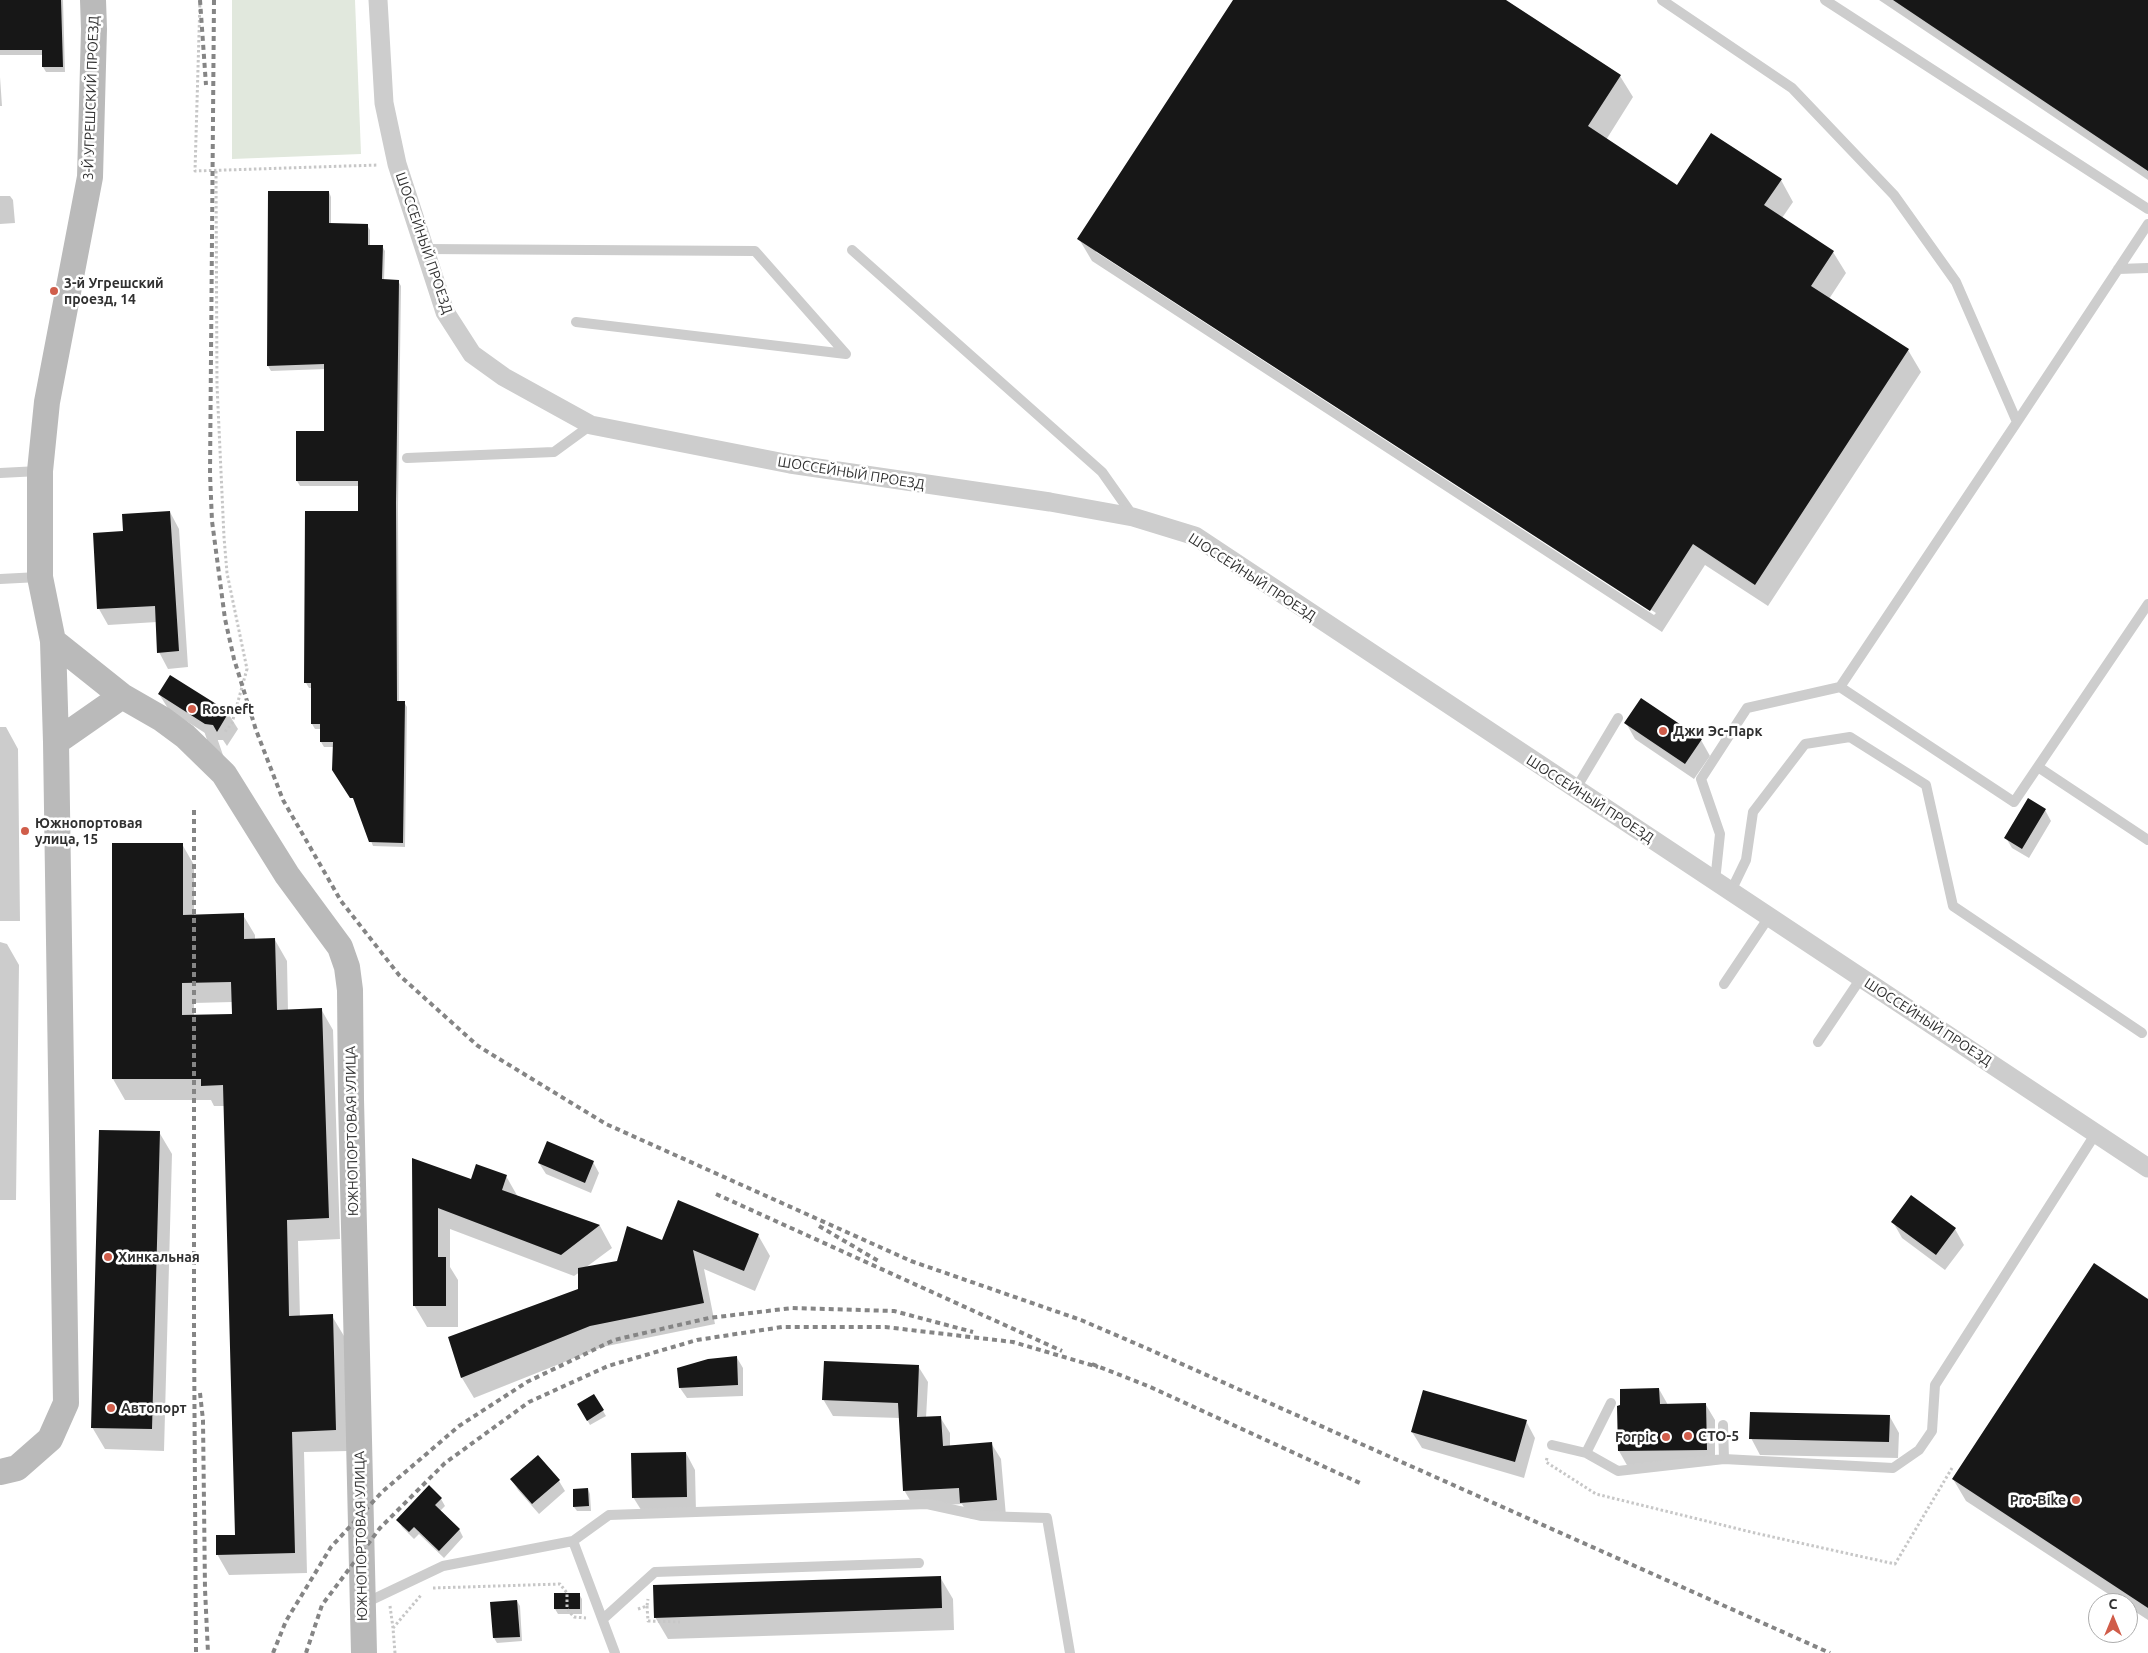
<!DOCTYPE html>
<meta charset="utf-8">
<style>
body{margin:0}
#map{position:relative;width:2148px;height:1653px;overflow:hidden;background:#fff;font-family:Ubuntu,sans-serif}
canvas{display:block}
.north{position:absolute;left:2088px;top:1593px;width:50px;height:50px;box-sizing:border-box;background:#fff;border:1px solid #acacac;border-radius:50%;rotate:0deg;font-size:14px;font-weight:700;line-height:20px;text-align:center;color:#303030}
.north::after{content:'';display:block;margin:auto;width:18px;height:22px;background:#d05d4a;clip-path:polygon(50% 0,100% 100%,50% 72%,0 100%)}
</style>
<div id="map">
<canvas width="2148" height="1653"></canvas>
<div class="north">С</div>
</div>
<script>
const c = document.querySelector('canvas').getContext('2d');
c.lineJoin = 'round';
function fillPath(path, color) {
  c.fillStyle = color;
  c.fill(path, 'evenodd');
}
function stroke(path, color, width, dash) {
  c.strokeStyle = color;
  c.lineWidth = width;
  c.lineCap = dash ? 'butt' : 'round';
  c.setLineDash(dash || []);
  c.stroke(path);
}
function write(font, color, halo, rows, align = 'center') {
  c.font = font + ' Ubuntu,sans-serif';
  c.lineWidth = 5;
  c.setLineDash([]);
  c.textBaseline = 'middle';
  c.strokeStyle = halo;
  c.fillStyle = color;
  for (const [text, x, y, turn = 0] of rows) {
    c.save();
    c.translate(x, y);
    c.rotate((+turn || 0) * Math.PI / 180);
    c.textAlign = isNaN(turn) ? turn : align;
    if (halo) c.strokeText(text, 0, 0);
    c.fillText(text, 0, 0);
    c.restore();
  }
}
fillPath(new Path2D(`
 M232 0H355L361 154 232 159Z`), '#e1e8dd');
fillPath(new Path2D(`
 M0 0H63L65 72H46L43 67V55H0Z
 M1235 0H1504L1620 76 1633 97 1606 140 1678 186 1781 180 1793 202 1782 218 1833 252 1846 273 1829 299 1908 350 1921 372 1768 606 1705 565 1662 632 1092 261 1079 239ZM1096 250 1656 613 1654 615 1096 252Z
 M1879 0H2148V180Z
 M0 77 2 106H0Z
 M329 192 331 197V225H367L370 230V246H382L385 251 384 281H398L401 286 398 508 399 702H404L407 707 405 847 373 846 356 803 334 770V747H324L321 742V729H315L312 724V688H309L306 683V513H359L360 486H300L297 481 326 432V369L271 371 268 366Z
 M0 196H10L13 200 15 223 0 224Z
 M170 512 179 529 188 667 168 669 159 652 157 622 108 625 99 609 94 534 125 533Z
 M159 694 228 713 238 729 227 746 223 740H216L169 710Z
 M1626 723 1701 740 1710 756 1694 779 1635 739Z
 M0 727H6L18 749 20 921H0Z
 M2028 800 2045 810 2051 821 2029 858 2012 848 2006 838Z
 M114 844H182L194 865V916L243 915 255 935V940H275L287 961 288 1011 321 1009 333 1030 340 1239 298 1241 300 1317 332 1316 344 1336 348 1451 304 1452 307 1573 229 1575 217 1554 236 1536 225 1106H214L211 1100H125L113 1079ZM233 1002V1016H194V1003Z
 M0 942 7 944 19 965 16 1200H0Z
 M159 1132 172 1154 164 1451 105 1449 92 1427Z
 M414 1160 472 1180 506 1176 518 1197 600 1226 612 1248 585 1268 618 1262 662 1241 758 1235 770 1256 755 1291 704 1269 715 1324 602 1347 474 1398 462 1378 449 1338 580 1290V1272L574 1276 450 1229V1267L458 1280V1327H427L414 1305Z
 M593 1162 599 1173 591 1193 546 1174 539 1163Z
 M1893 1222 1955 1229 1964 1245 1945 1270 1902 1238Z
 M2148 1300V1620L2128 1607V1603H2122L1966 1501 1953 1479Z
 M737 1358 743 1368V1396L687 1398 680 1388Z
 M918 1366 928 1382 926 1418 940 1417 950 1433V1447L991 1443 1001 1459 1006 1516 971 1519 962 1504 914 1507 904 1490 900 1418 833 1416 823 1399Z
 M1659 1389 1668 1405H1706L1715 1420V1465L1628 1467 1619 1451 1618 1407Z
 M594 1396 606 1416 590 1425 579 1405Z
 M1890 1417 1899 1433 1898 1458 1760 1455 1751 1438Z
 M1526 1421 1535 1438 1524 1478 1422 1448 1412 1432Z
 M686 1453 695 1470 696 1512 643 1513 633 1497Z
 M512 1480 559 1481 565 1491 539 1514 518 1490Z
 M588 1489 590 1494 591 1511H577L574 1507Z
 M441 1499 445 1506 440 1511 459 1529 463 1537 444 1558 419 1534 414 1539 402 1527 398 1520Z
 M940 1577 953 1599 954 1630 668 1639 655 1617Z
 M555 1594H579L582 1599V1614H558L555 1609Z
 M517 1601 520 1606 522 1641 497 1643 494 1638Z`), '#0003');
fillPath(new Path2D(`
 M0 0H61L63 67H42V50H0Z
 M1233 0H1506L1621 75 1588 126 1677 185 1711 133 1782 179 1764 205 1834 251 1811 286 1909 349 1755 585 1693 544 1650 611 1077 239Z
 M1893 0H2148V171Z
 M268 191H329V223L368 224V245H383L382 279 399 280 396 502 397 701H405L403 843 369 842 353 798H350L332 770 333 742H320V724H311V683H304L305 511H358V481H296V431H324V364L267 366Z
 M170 511 179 651 157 653 155 606 97 609 93 533 123 531 122 514Z
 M170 675 229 712 217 732 213 725 205 724 158 694Z
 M1641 698 1702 739 1685 764 1624 723Z
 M2028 798 2046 809 2022 849 2004 838Z
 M112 843H183V915L244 913V939L275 938 277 1010 322 1008 329 1218 287 1220 289 1316 333 1314 336 1430 292 1432 295 1553 216 1555V1535H235L223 1085 201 1086V1079H112ZM231 982 232 1014 182 1015V983Z
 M99 1130 160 1131 152 1429 91 1428Z
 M547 1141 594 1161 585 1183 538 1163Z
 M412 1158 471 1179 476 1164 507 1175 502 1190 600 1225 561 1255 438 1208V1257H446V1306H413Z
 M1911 1195 1956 1228 1936 1255 1891 1222Z
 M678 1200 759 1234 744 1271 693 1250 704 1303 590 1326 461 1378 448 1337 578 1289V1268L617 1261 627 1226 662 1240Z
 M2094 1263 2148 1299V1608L1952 1479Z
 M737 1356 738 1385 679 1388 677 1368 708 1359Z
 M824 1361 919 1365 917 1417 941 1416 943 1446 992 1442 997 1500 960 1503 959 1488 903 1491 898 1403 822 1400Z
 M1659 1388 1660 1404 1706 1403 1707 1450 1618 1451 1617 1406 1620 1405V1389Z
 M1423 1390 1527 1420 1515 1462 1411 1432Z
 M594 1394 604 1410 587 1421 577 1404Z
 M1750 1412 1890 1415 1889 1442 1749 1439Z
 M686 1452 687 1497 632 1498 631 1453Z
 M538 1455 560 1480 532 1504 510 1479Z
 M429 1485 442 1498 435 1505 460 1529 439 1551 414 1527 409 1532 396 1520Z
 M588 1488 589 1506 573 1507V1489Z
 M941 1576 942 1608 654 1618 653 1585Z
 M554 1593H580V1609H554Z
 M517 1600 520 1637 493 1638 490 1602Z`), '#171717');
stroke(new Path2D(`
 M200 0 195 171 378 165
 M216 171 217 385 224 537 227 573 247 669 232 723 224 733
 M1547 1458 1546 1462 1596 1494 1755 1533 1895 1564 1952 1468
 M433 1588 560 1584 567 1593V1609L574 1617 586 1618
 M390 1606 393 1628
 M647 1606 648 1621 680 1622
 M638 1609 647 1606 648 1599
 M395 1653 393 1628 422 1594`), '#c7c7c7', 3, [2.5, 2.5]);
stroke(new Path2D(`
 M1662 0 1792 88 1894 195 1956 282 2017 422 1840 687 1747 708 1701 779 1720 834 1716 872 1711 878
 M1825 0 2148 209
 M424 249 755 251 846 354 576 322
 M852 250 1102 472 1133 516
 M2118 269 2148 268
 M2017 422 2148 224
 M407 458 554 452 591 425
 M0 473 39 471
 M0 579 39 577
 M1840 687 2014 802 2148 604
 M209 730 219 759
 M2038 767 2148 840
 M1575 790 1618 718
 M1731 891 1746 860 1753 812 1805 744 1850 737 1926 785 1953 906 2142 1033
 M1724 984 1769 917
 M1818 1042 1861 978
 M1611 1403 1586 1453 1618 1471 1724 1459 1893 1468 1919 1450 1932 1431 1935 1385 2096 1133
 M1723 1425 1724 1459
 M1552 1445 1586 1453
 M573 1541 609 1515 927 1504 982 1516 1047 1518 1070 1653
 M363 1604 443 1566 573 1541 615 1653
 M603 1619 655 1572 919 1563`), '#cdcdcd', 10);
stroke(new Path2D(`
 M378 0 384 103 397 164 445 312 472 354 504 377 591 425 790 464 1050 502 1133 517 1195 536 2148 1168`), '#cdcdcd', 19);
stroke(new Path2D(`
 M53 641 122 696 162 719 185 736 224 774 287 875 340 947 347 967 350 990 351 1099 364 1653
 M56 742 122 696
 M0 1472 17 1468 50 1439 66 1403 56 742 53 641 40 577V471L47 402 90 177 94 29 93 0`), '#bababa', 26);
stroke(new Path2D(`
 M200 0 206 85
 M214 0 210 474 212 521 225 619 234 659 256 730 283 800 341 901 399 975 478 1046 606 1124 911 1261 1081 1320 1146 1348 1830 1653
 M194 810V1329L196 1653
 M716 1194 1062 1351
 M819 1226 880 1262
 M1092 1364 1148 1386 1362 1484
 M200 1393 203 1420 205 1589 208 1653
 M273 1653 286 1621 331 1547 382 1492 459 1426 527 1382 614 1340 709 1318 792 1308 894 1311 973 1332
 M306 1653 322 1605 380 1528 445 1463 529 1402 608 1366 697 1340 782 1327H885L1013 1342 1098 1367`), '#858585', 4, [5, 4]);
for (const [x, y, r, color] of [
 [54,291,5,"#d05d4a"],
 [192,709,5,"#d05d4a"],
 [1663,731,5,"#d05d4a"],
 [25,831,5,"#d05d4a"],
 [108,1257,5,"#d05d4a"],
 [111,1408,5,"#d05d4a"],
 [1688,1436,5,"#d05d4a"],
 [1666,1437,5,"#d05d4a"],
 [2076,1500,5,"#d05d4a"]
]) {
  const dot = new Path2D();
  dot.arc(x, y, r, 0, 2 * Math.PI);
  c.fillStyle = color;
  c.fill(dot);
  stroke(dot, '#fff', 2);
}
write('14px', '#303030', '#fff', [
 ["3-Й УГРЕШСКИЙ ПРОЕЗД",91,98,-88],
 ["ШОССЕЙНЫЙ ПРОЕЗД",424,243,71],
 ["ШОССЕЙНЫЙ ПРОЕЗД",851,473,9],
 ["ШОССЕЙНЫЙ ПРОЕЗД",1252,577,33],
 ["ШОССЕЙНЫЙ ПРОЕЗД",1590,799,33],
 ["ШОССЕЙНЫЙ ПРОЕЗД",1928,1022,33],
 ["ЮЖНОПОРТОВАЯ УЛИЦА",352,1131,-91],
 ["ЮЖНОПОРТОВАЯ УЛИЦА",361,1536,-91]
]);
write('bold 14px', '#303030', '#fff', [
 ["3-й Угрешский",64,283],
 ["проезд, 14",64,299],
 ["Rosneft",202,709],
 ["Джи Эс-Парк",1673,731],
 ["Южнопортовая",35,823],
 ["улица, 15",35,839],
 ["Хинкальная",118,1257],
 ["Автопорт",121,1408],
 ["СТО-5",1698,1436],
 ["Forpic",1656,1437,"right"],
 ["Pro-Bike",2066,1500,"right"]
], 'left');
</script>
